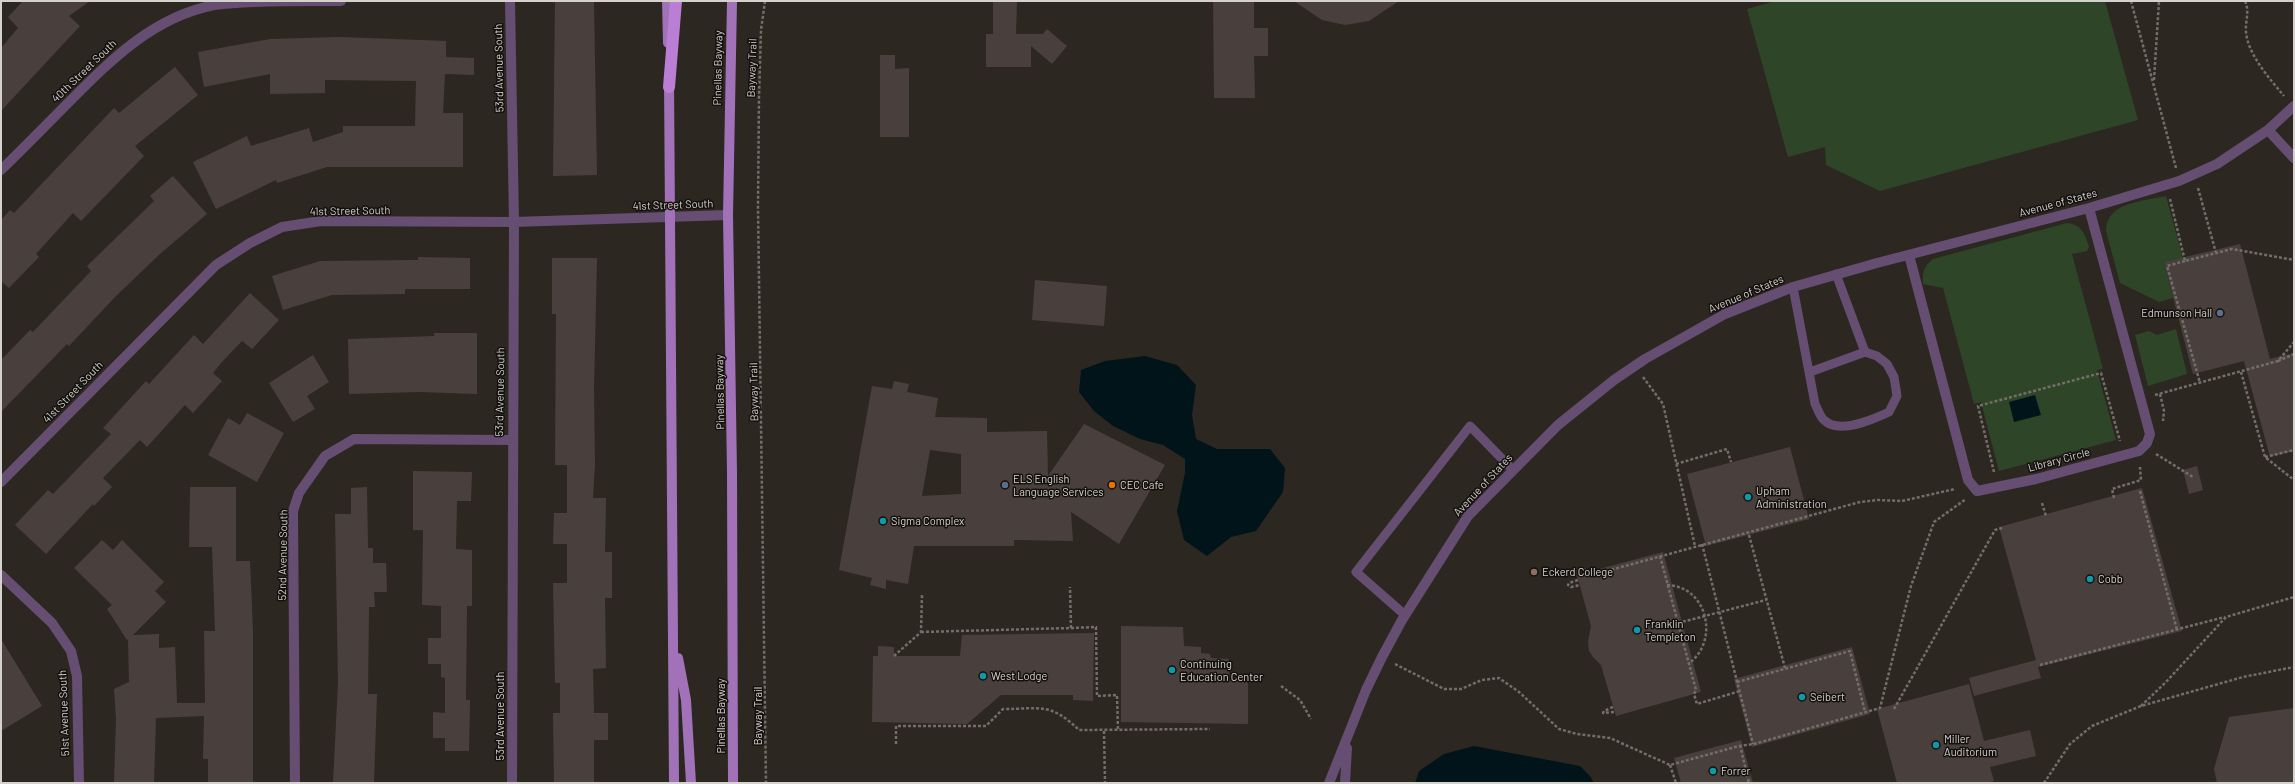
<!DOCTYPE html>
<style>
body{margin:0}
#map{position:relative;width:2295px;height:784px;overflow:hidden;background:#2d2721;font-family:Barlow,sans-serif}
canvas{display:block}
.frame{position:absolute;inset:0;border:2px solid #d5d1cd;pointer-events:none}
</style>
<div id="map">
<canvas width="2295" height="784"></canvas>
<div class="frame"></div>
</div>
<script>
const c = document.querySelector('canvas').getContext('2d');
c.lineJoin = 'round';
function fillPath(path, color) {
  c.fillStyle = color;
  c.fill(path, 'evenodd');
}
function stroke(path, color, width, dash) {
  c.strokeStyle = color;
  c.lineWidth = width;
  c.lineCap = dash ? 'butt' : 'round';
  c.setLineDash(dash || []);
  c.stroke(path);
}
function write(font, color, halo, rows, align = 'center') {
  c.font = font + ' Barlow,sans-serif';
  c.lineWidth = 3;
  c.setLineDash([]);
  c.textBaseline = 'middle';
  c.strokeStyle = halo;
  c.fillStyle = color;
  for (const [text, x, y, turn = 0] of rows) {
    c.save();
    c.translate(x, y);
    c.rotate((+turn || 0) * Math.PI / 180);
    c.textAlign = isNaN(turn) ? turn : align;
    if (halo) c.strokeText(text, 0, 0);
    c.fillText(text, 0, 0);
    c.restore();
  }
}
fillPath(new Path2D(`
 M1776 1H2105L2138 120 1880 191 1826 165 1825 147 1788 157 1747 9Z
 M2166 196 2183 258 2164 262 2173 298 2159 302 2120 283 2106 231C2106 202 2144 201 2166 196Z
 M2067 223C2082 225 2085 234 2089 247L2087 251 2072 254 2103 369 2097 370 2116 440 1999 471 1981 402 1974 404 1943 288 1923 284C1922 273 1924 266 1933 259Z
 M2176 329 2187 374 2148 386 2135 335 2149 331 2157 335Z`), '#2e4528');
fillPath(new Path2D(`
 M1145 356 1177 365 1196 385 1192 415 1196 439 1217 449H1270L1285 468 1283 492 1256 531 1231 537 1207 556 1184 540 1177 511 1185 473V459L1163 445 1140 439 1113 426 1094 411 1079 392 1081 370 1105 361Z
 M2035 395 2041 415 2014 422 2009 402Z
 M1474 746 1580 766 1590 776 1594 783H1415L1419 771 1444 754Z`), '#01141a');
fillPath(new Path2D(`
 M23 1H90L69 16 80 26 1 111V48L18 28 8 17Z
 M555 1H594L597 175 553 176Z
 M993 1H1017L1016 34H1043L1047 29 1067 46 1052 64 1031 46V67H986V34H993Z
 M1213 1H1254V28H1268V56H1254L1255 98H1214Z
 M1294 1H1399L1369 21 1345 25 1322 20Z
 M340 37 446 41V57L474 58V75L445 74 443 113H463V167H327L277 183 276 180 216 209 193 162 247 136 251 146 309 128 313 142 343 132V126H415L416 81 325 80V93L270 94V74L204 87 198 52 270 39Z
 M880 55H895V69L909 68V137H880Z
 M175 67 198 95 135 146 144 156 81 221 73 213 36 254 39 257 9 288 1 281V220L10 210 14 213 114 108 119 113Z
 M173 176 207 214 161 253 116 296 69 346 67 344 1 412V360L30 330 33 332 91 271 87 266 154 201 150 196Z
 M2240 244 2270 359 2294 353V451L2270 457 2244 361 2193 374 2164 262Z
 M418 257 470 258V289H405V294L332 295 283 310 272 276 320 261 418 260Z
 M552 258H597L594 389 595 464 593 498H606L605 552H612V598H605L606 668 593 669 594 713H608V740H594V783H554L553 713H560V683H555L553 583H567V544H553L554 513H567V465H555L556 314H552Z
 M1035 280 1107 286 1104 326 1032 320Z
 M250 293 279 320 252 349 242 341 222 362 213 373 222 381 193 413 185 405 147 447 140 440 103 478 112 487 94 506 93 504 46 554 15 525 48 490 53 494 111 434 103 428 146 381 149 384 194 335 203 344Z
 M434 333H477V394L419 392 349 394 348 339 434 336Z
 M313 355 329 382 307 396 315 409 293 422 269 383Z
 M894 381 909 384 907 392 938 398 935 417 987 418V432L1047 431 1048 476 1084 424 1165 465 1119 544 1071 512 1073 541 1014 540V546H914L908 584 886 580V589L870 585 872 578 839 570 872 386 892 389ZM930 450 961 454V494L922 496Z
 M247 413 284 433 257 482 208 455 228 418 240 425Z
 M1790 447 1809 519 1706 546 1687 474Z
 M2197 466 2203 490 2189 494 2183 470Z
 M413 471 472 472 471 501H457L456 549 472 550V606H467L466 700H470L469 751H445V738H433V712L445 713V678L441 677V664H428V638H441V606L422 605 423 530H413Z
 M190 487H236V561H250L253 631V783H208V759H203L204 716 156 718 154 783H114L116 719 114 689 129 682 128 639 127 640 107 609 112 605 74 568 102 540 113 550 122 540 164 582 155 591 166 602 133 635 159 634V648L175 647 177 703H205L204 631H215L212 547H189Z
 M367 487 368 548H373V563H386L387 592H374L375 607H369L368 694H377L374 783H333L338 682 335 514H351V488Z
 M2142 488 2182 631 2038 667 2041 678 1974 696 1969 678 2036 660 1999 527Z
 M1663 552 1701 692 1616 716 1601 665 1593 657 1589 651 1588 642 1591 626 1577 575Z
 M1121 626 1183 627 1184 646 1201 647V653L1210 654 1211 658 1229 659V681L1248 682V724L1121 722Z
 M1094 633 1093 701 1073 700V695H1001L967 724 872 722 873 656H878V646L894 647V656H960L962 635Z
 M1 639 42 706 1 731Z
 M1852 647 1870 714 1752 747 1734 679Z
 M1969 684 1984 741 2030 730 2036 756 1990 767 1994 781 1985 783H1897L1877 709Z
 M2294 708V783H2217L2214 769 2229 717Z
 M1741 740 1753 783H1681L1674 758Z`), '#49403d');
stroke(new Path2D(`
 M765 1 761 30 759 97 758 207 766 783
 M2131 1 2176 168
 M2245 1C2250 12 2245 21 2246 32 2248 55 2270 79 2284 96
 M2154 80 2159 1
 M2198 188 2216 253
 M2170 199 2185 261 2232 249 2294 260
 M2185 261 2167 266 2200 383
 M2278 361 2294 354
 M2241 372 2265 457 2294 480
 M1643 377 1663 404 1695 546
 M2160 394 2164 411 2163 421
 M2155 395 2278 361 2294 342
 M2156 454 2193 477
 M2265 457 2294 450
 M1676 464 1727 449 1731 462
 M1994 472 1978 406 2101 373 2120 441
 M2140 491 2177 630
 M2114 498 2112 489 2141 480 2140 467
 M2042 503 2046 516
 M1749 535 1785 668
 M1702 544 1753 744
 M1660 556 1696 690 1694 694 1697 704 1740 691
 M1584 569 1592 575 1860 502 1878 500 1902 501 1955 489
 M1578 580 1569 583 1568 585 1571 587 1580 585
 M1667 585C1708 586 1720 642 1688 664
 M1678 623 1766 600
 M1071 628 1096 627 1097 696 1117 695 1118 730
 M921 632 1071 628 1070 587
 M894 656 921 632 922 594
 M1395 664 1444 689H1461L1482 680 1499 678 1519 692 1559 729 1577 734 1610 738 1670 765 1739 746 1754 744 1880 708 1911 586 1934 522 1966 499
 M2040 665 2225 617
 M1737 682 1850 651 1865 712
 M1281 686 1300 700 1311 719
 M2141 706 2166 682 2226 617 2294 597
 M1613 707 1604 711 1603 713 1615 712
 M1894 709 1995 530 2002 528
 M1104 731 1105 783
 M896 744V726H986L1003 709C1041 709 1050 702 1079 730L1210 729
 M1740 745 1749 783
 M1670 765 1676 783
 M2044 783 2070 744 2092 726 2141 706 2243 677 2294 667`), '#736e69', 2.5, [3, 2]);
stroke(new Path2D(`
 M1793 287 1815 404C1818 409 1820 417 1824 420 1839 435 1874 419 1889 412L1897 396 1894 377 1887 364 1877 356 1865 352 1836 274
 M1810 372 1865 352
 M1405 615 1356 572 1470 426 1513 470`), '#654e71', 9);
stroke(new Path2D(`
 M510 1 514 222 512 783
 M2268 130 2294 158
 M1 170C25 147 48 123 72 99 113 58 154 17 214 5 253 0 301 1 341 1
 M1909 255 1968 480 1977 491 2036 479 2139 451 2147 443 2150 434 2089 208
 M1 482 216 265 250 243 282 227 321 221 514 222 728 215
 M1 575 52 623 71 651 77 676 79 783
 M295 783 293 511 299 493 325 456 354 439 512 440
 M1329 783 1366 690 1382 657 1402 620 1468 516 1558 425 1614 380 1645 359 1725 314 1793 287 1877 263 2089 208 2179 181 2217 164 2268 130 2294 106
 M1345 783 1347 748`), '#654e71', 10);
stroke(new Path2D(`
 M667 1 668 43
 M732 1 728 215 732 473 733 783
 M669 79 674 783
 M678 658 686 700 691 783`), '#a272b9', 10);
stroke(new Path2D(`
 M669 87 676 1`), '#ba7fd5', 12);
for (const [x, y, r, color] of [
 [2220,313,4,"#5c6f8a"],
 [1005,485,4,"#5c6f8a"],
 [1112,485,4,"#e8710a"],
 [1748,497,4,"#0f9aa8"],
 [883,521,4,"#0f9aa8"],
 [1534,572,4,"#8d6e63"],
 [2090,579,4,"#0f9aa8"],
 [1637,630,4,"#0f9aa8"],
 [1172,670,4,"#0f9aa8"],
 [983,676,4,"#0f9aa8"],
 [1802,697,4,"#0f9aa8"],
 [1936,745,4,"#0f9aa8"],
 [1713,771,4,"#0f9aa8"]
]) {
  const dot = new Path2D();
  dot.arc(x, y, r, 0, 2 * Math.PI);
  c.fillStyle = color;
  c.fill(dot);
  stroke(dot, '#13100e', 1.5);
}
write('11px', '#d5d1cd', '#13100e', [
 ["53rd Avenue South",499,68,-91],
 ["Pinellas Bayway",718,68,-89],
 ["Bayway Trail",752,68,-88],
 ["40th Street South",84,71,-44],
 ["Avenue of States",2058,203,-15],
 ["41st Street South",673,205,-2],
 ["41st Street South",350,211,-1],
 ["Avenue of States",1746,294,-23],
 ["41st Street South",73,392,-46],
 ["53rd Avenue South",500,392,-89],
 ["Pinellas Bayway",720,392,-91],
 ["Bayway Trail",754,392,-91],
 ["Library Circle",2059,460,-15],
 ["Avenue of States",1483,485,-47],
 ["52nd Avenue South",283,555,-89],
 ["51st Avenue South",64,713,-92],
 ["53rd Avenue South",500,716,-90],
 ["Pinellas Bayway",721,716,-90],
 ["Bayway Trail",758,716,-90]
]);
write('11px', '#d5d1cd', '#13100e', [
 ["Edmunson Hall",2212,313,"right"],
 ["ELS English",1013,479],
 ["Language Services",1013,492],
 ["CEC Cafe",1120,485],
 ["Upham",1756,491],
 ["Administration",1756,504],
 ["Sigma Complex",891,521],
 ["Eckerd College",1542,572],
 ["Cobb",2098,579],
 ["Franklin",1645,624],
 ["Templeton",1645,637],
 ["Continuing",1180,664],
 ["Education Center",1180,677],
 ["West Lodge",991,676],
 ["Seibert",1810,697],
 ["Miller",1944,739],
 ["Auditorium",1944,752],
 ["Forrer",1721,771]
], 'left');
</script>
